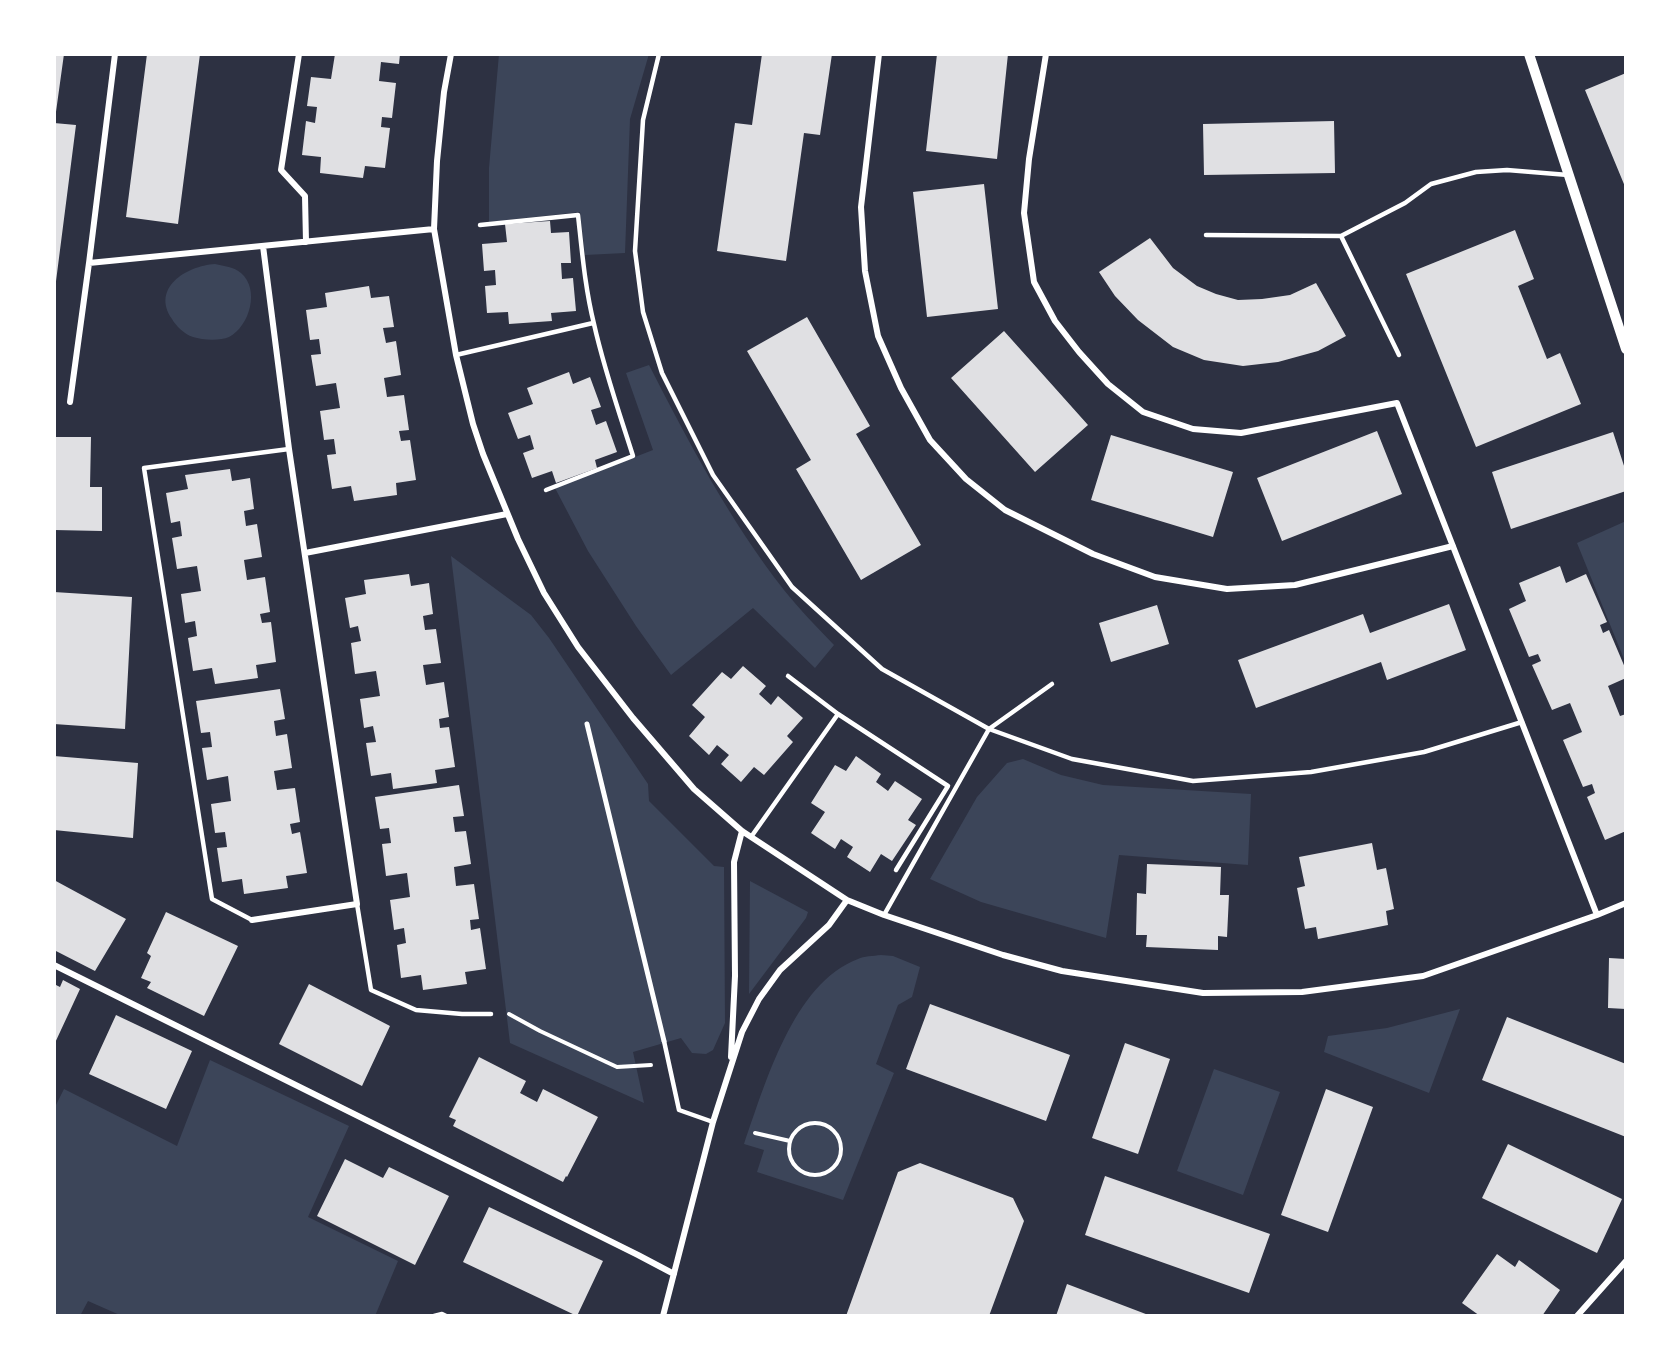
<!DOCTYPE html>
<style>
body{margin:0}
#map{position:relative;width:1680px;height:1370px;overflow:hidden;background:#2d3142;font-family:"Alegreya Sans",sans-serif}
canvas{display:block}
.frame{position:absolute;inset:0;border:56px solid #fff;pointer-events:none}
</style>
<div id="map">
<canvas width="1680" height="1370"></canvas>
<div class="frame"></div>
</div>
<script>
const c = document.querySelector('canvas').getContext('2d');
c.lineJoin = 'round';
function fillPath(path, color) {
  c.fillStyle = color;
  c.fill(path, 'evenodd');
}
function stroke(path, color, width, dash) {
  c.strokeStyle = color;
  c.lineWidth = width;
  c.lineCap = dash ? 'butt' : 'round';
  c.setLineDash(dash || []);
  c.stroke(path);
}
fillPath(new Path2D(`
 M499 54H649L630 119 625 253 585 255 580 212 489 222V168Z
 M215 264C224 266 234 267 241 273 260 289 250 326 229 337 220 341 202 340 193 337 184 334 176 326 172 319 151 288 186 266 215 264Z
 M649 365C689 443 730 521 784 590 799 609 817 627 834 645L815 668 753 608 671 675 636 626 588 551 555 488 653 450 626 373Z
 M1626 521V664L1577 543Z
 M451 556 531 615 549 638 648 784 649 801 714 866 724 867 725 1023 713 1050 706 1054 692 1053 681 1038 633 1052 644 1103 510 1043Z
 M1023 759 1061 775 1103 785 1251 794 1248 865 1119 855 1106 938 981 902 930 879 977 797 1007 763Z
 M750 881 808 912 806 918 749 994Z
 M881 955 893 956 920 967 912 997 898 1005 876 1064 894 1073 843 1200 757 1172 764 1150 744 1144C765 1085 793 983 858 959 864 956 873 956 881 955Z
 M1460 1009 1429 1093 1324 1052 1328 1036 1387 1028Z
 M210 1060 349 1126 308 1217 398 1261 375 1316H122L88 1301 80 1316H54V1109L64 1089 177 1146Z
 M1214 1069 1280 1092 1243 1195 1177 1171Z`), '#3c4559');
fillPath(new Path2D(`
 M54 54H64L55 119H54Z
 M147 54H200L178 224 126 217Z
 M335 54H400L399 64 381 62 379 81 396 83 392 118 382 117 381 127 390 128 385 168 365 166 363 178 320 173 321 157 302 155 306 121 315 123 317 107 307 106 311 77 331 79Z
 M762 54H832L820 135 804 133 786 261 717 251 735 123 752 125Z
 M937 54H1008L997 159 926 151Z
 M1626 73V189L1585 90Z
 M1334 121 1335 173 1204 175 1203 124Z
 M54 123 76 125 55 289H54Z
 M984 184 998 309 927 317 913 192Z
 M550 221 551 233 569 232 571 263H561L562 279 573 278 576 311 551 313 552 321 509 324 508 312 487 313 485 286 496 285 495 270 484 271 482 244 507 242 505 224Z
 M1515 230 1534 279 1518 286 1547 359 1560 353 1581 404 1476 447 1406 274Z
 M1150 238 1173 268 1197 286 1216 294 1238 300 1262 299 1290 295 1316 283 1346 336 1318 351 1278 362 1243 366 1204 360 1173 347 1138 320 1115 296 1099 272Z
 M369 286 371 298 389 296 394 327 383 328 386 343 396 341 401 375 384 378 387 397 404 395 409 430 399 431 401 441 410 440 416 480 396 483 397 495 354 501 351 486 332 489 327 455 336 454 334 439 324 440 320 411 340 408 336 383 316 386 311 355 321 354 319 339 310 340 306 310 327 307 325 293Z
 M807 317 870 426 856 434 921 545 861 580 796 469 811 460 747 351Z
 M1004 331 1088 425 1035 472 951 378Z
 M569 372 573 384 590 377 601 407 591 410 596 425 606 421 617 452 595 460 597 468 556 483 552 471 532 478 523 453 534 449 530 435 518 439 508 413 533 404 527 388Z
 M1377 431 1402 494 1282 541 1257 478Z
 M1613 432 1626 472V491L1511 529 1492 472Z
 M1111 435 1233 472 1213 537 1091 500Z
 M54 437H91L90 487H102V531L54 530Z
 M230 469 232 481 250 478 254 509 244 511 246 526 257 524 262 557 244 560 247 580 265 577 270 612 260 614 262 623 271 622 276 662 256 665 258 678 215 684 212 668 193 671 188 638 197 636 195 621 185 623 181 594 201 591 197 566 177 569 172 538 182 536 180 521 171 523 166 493 188 489 185 475Z
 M1560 566 1566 583 1586 574 1607 622 1600 625 1603 633 1609 630 1626 670V678L1608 686 1620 716 1626 714V831L1605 840 1587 797 1595 793 1592 784 1583 787 1563 740 1582 732 1570 703 1552 710 1532 665 1541 661 1538 654 1529 657 1509 609 1526 601 1519 583Z
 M409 574 411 586 429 583 433 614 423 616 425 630 436 629 441 663 423 665 426 685 444 682 449 717 439 719 440 728 449 727 455 767 435 770 437 783 393 789 391 773 371 776 366 743 376 742 373 726 364 728 360 699 380 696 376 671 355 674 351 643 361 641 358 626 350 628 345 598 366 594 364 580Z
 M54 592 132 597 125 729 54 724Z
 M1449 604 1466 650 1387 680 1381 662 1256 708 1238 660 1363 614 1370 633Z
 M1157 605 1169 644 1111 662 1099 623Z
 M743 666 766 686 759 694 771 705 778 696 803 718 787 736 793 742 764 775 754 767 741 782 721 764 729 755 717 745 709 755 689 736 705 717 692 705 722 672 731 679Z
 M280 689 285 719 274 721 276 736 287 734 292 768 274 771 277 790 295 788 300 822 290 824 292 834 300 832 307 873 286 876 288 888 244 894 242 879 222 882 217 848 227 847 225 832 215 833 211 804 231 801 228 776 207 780 202 748 212 747 210 732 201 733 196 701Z
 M54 756 138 763 133 838 54 830Z
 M856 756 881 774 876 782 888 791 895 781 922 799 908 820 916 825 892 861 881 854 870 872 847 857 853 847 841 839 835 849 811 833 825 812 811 803 835 765 846 771Z
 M459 785 464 816 453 817 455 832 466 831 471 864 454 867 456 886 474 884 479 919 470 920 471 930 480 928 486 969 465 972 467 984 423 990 421 975 401 978 397 945 406 943 404 928 394 930 390 900 410 897 407 873 386 876 382 844 391 843 389 828 380 829 375 797Z
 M1372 843 1377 870 1386 868 1394 909 1386 911 1388 925 1318 939 1316 927 1305 929 1297 888 1305 886 1299 857Z
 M1147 864 1221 867 1220 895H1229L1227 937 1218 936V950L1146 947 1147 935H1136L1137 893 1146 894Z
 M54 880 126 919 95 971 54 950Z
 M166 912 238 946 204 1016 147 988 151 982 141 978 151 956 147 953Z
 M1609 958 1626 959V1009L1608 1008Z
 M63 980 80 989 54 1045V984L60 987Z
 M309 984 390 1026 362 1086 279 1044Z
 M930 1004 1070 1055 1046 1121 906 1069Z
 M116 1015 192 1051 166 1109 89 1074Z
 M1507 1017 1626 1064V1137L1482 1080Z
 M1125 1043 1170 1059 1138 1154 1092 1138Z
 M479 1057 526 1081 520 1093 537 1102 543 1089 598 1117 567 1177 566 1176 563 1182 453 1126 456 1120 449 1117Z
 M1326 1089 1373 1107 1328 1232 1281 1215Z
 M1508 1144 1622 1199 1597 1253 1482 1198Z
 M345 1159 383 1178 389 1167 449 1196 415 1265 317 1216Z
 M920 1163 1013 1198 1024 1221 989 1316H846L898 1172Z
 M1105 1176 1270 1234 1249 1293 1085 1235Z
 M489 1207 603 1261 577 1316 463 1262Z
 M1497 1254 1515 1267 1519 1260 1560 1290 1542 1316H1480L1462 1303Z
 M1067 1284 1151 1316H1056Z`), '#e0e0e3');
stroke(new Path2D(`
 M509 1014 540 1031 617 1067 651 1065
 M789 1149a26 26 0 1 1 52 0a26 26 0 1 1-52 0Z
 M755 1133 790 1141`), '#fff', 4);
stroke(new Path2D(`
 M659 54 643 120 635 251 643 312 662 373 713 475 792 587 882 669 989 729 1072 759 1193 781 1311 772 1424 752 1522 722
 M480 225 578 215C582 251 585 288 594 324 604 369 619 412 633 456L546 490
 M1206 235 1341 236 1405 203 1431 184 1476 172 1507 170 1568 175
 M1341 236 1399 355
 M456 355 593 323
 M788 676 838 714 948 786 896 870
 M751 837 838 714
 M357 904 371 990 416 1010 462 1014H491
 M884 915 989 729 1052 684
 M252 920 212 899 144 468 289 449
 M664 1041 679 1110 713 1122
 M434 1316 442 1314 446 1316`), '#fff', 4.5);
stroke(new Path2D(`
 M587 724 664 1041`), '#fff', 5);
stroke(new Path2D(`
 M115 54 89 263 434 229
 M299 54 281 170 305 196 306 242
 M451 54 444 92 437 161 434 229 456 355 473 424 483 454 518 539 544 593 578 647 633 718 694 789 742 831 847 900 884 915 1003 955 1062 971 1203 993 1302 992 1423 976 1597 915 1626 903
 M879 54 861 207 865 271 878 336 901 388 930 440 966 479 1005 510 1093 554 1155 577 1227 589 1295 585 1453 546
 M1046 54 1029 159 1024 213 1034 282 1055 321 1079 352 1108 384 1143 412 1193 429 1241 433 1397 403 1597 915
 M70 402 89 263
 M305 553 507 514
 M252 920 357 904 289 449 263 246
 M54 965 638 1255 674 1274
 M731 1057 735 976 734 862 742 831
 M663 1316 713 1122 742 1032 759 999 780 970 829 925 847 900
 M1577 1316 1626 1261`), '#fff', 6);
stroke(new Path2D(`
 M1529 54 1626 349`), '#fff', 10);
</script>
